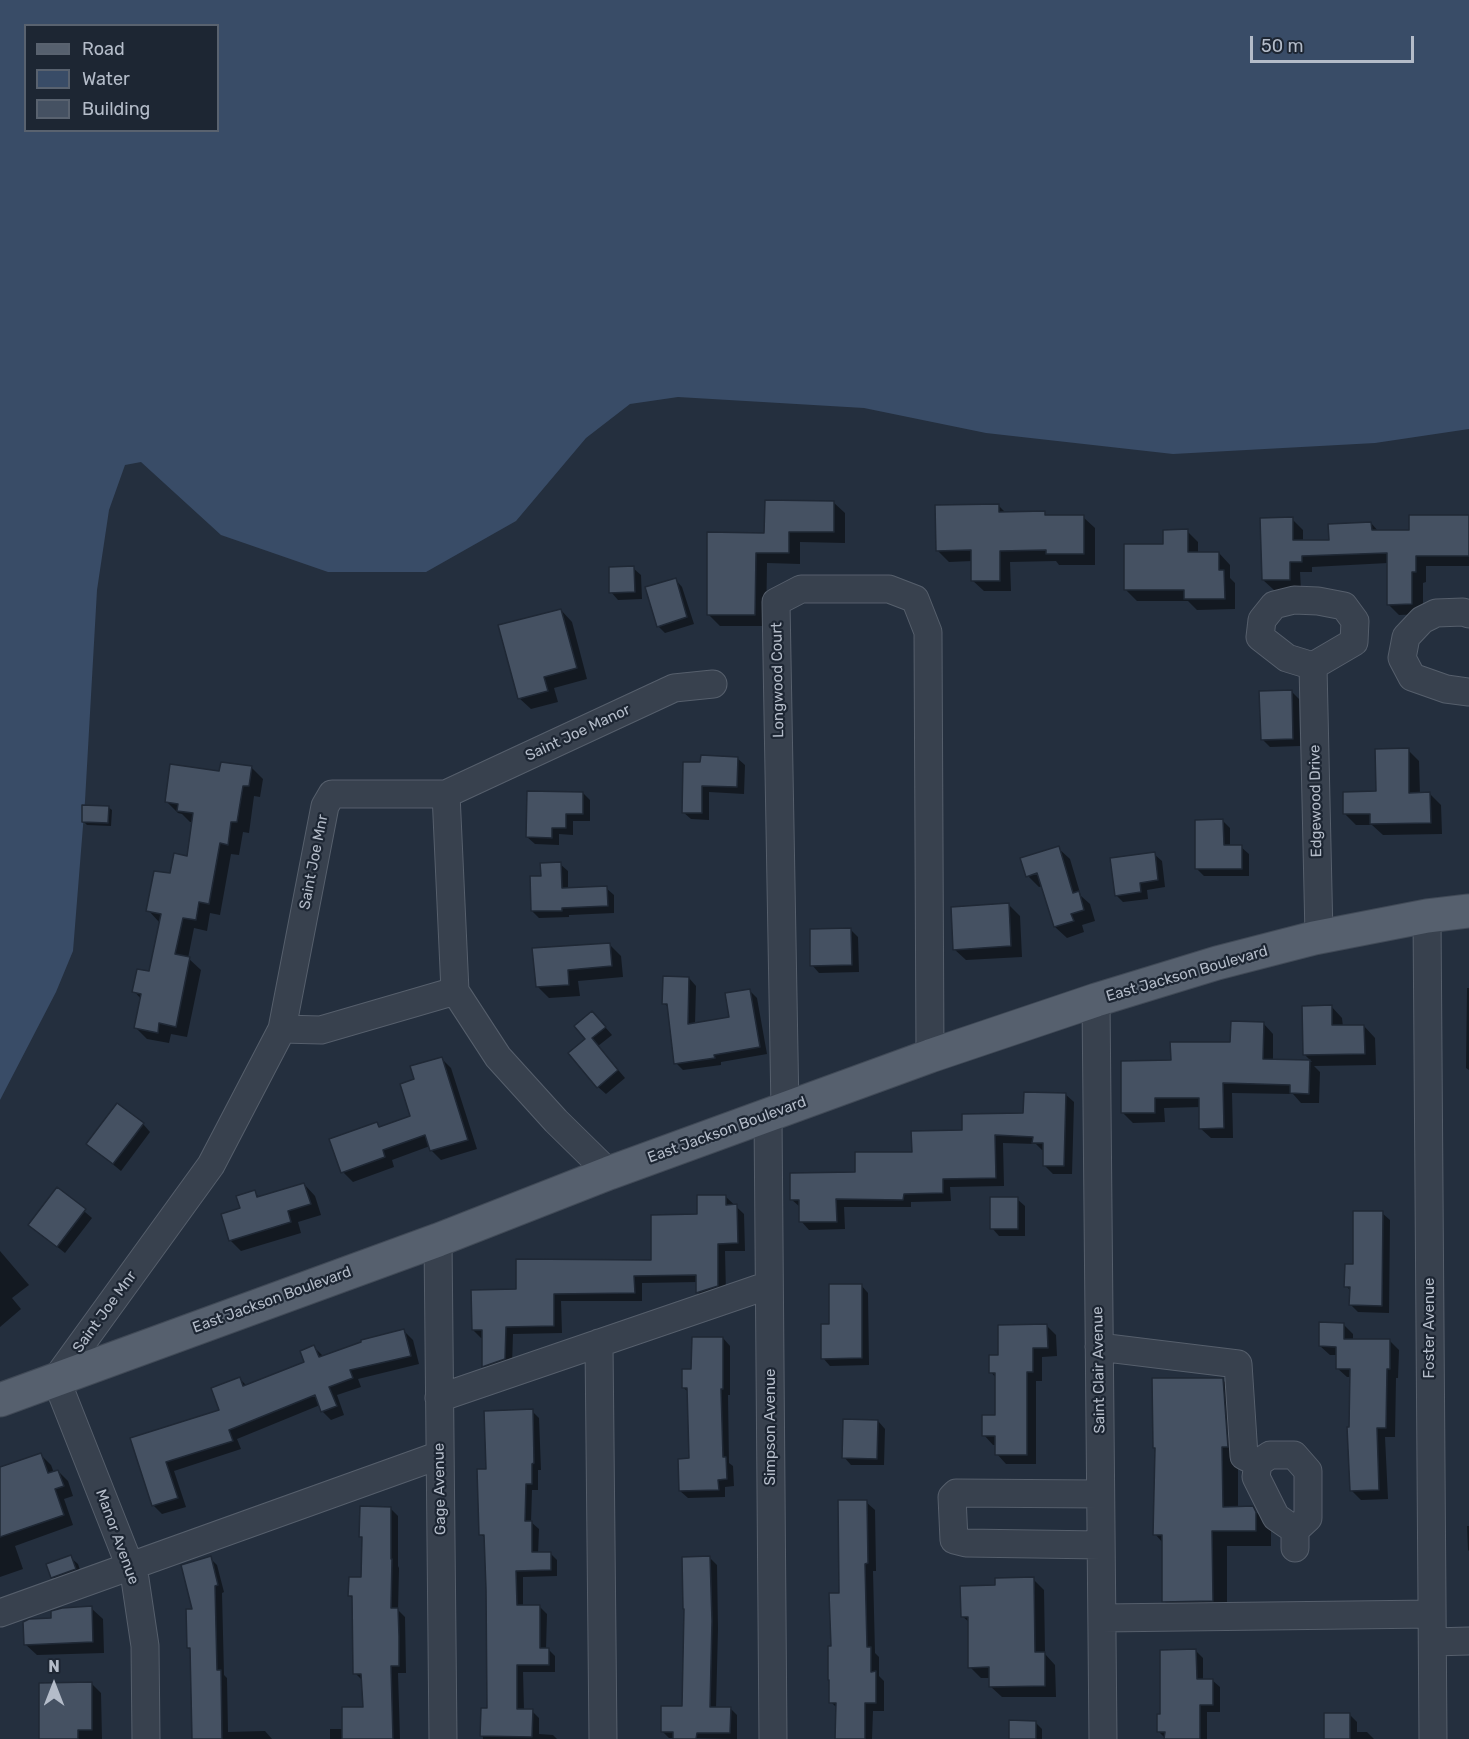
<!DOCTYPE html>
<style>
body{margin:0}
#map{position:relative;width:1469px;height:1739px;overflow:hidden;background:#242f3e;font-family:Rubik,sans-serif}
canvas{display:block}
.legend{position:absolute;left:24px;top:24px;width:195px;height:108px;box-sizing:border-box;background:#1d2633;border:2px solid #59626f;margin:0;padding:8px 10px;list-style:none;font-size:18px;color:#b4bcc9}
.legend li{display:flex;align-items:center;gap:12px;height:30px}
.legend b{width:30px;border:2px solid #59626f}
.north{position:absolute;left:24px;top:1655px;width:60px;height:60px;-webkit-text-stroke:4px #1d2633;paint-order:stroke;rotate:0deg;font-size:16px;font-weight:700;line-height:24px;text-align:center;color:#b4bcc9}
.north::after{content:'';display:block;margin:auto;width:21px;height:27px;background:#b4bcc9;clip-path:polygon(50% 0,100% 100%,50% 72%,0 100%)}
.scale{position:absolute;left:1250px;top:36px;width:164px;height:27px;box-sizing:border-box;border:3px solid #b4bcc9;border-top:0;padding-left:8px;font-size:18px;line-height:21px;white-space:nowrap;color:#b4bcc9;-webkit-text-stroke:4px #1d2633;paint-order:stroke}
</style>
<div id="map">
<canvas width="1469" height="1739"></canvas>
<ul class="legend">
<li><b style="height:8px;background:#56606e"></b>Road</li>
<li><b style="height:16px;background:#394c67"></b>Water</li>
<li><b style="height:16px;background:#455162"></b>Building</li>
</ul>
<div class="north">N</div>
<div class="scale">50 m</div>
</div>
<script>
const c = document.querySelector('canvas').getContext('2d');
c.lineJoin = 'round';
function fillPath(path, color) {
  c.fillStyle = color;
  c.fill(path, 'evenodd');
}
function stroke(path, color, width, dash) {
  c.strokeStyle = color;
  c.lineWidth = width;
  c.lineCap = dash ? 'butt' : 'round';
  c.setLineDash(dash || []);
  c.stroke(path);
}
function write(font, color, halo, rows, align = 'center') {
  c.font = font + ' Rubik,sans-serif';
  c.lineWidth = 4.5;
  c.setLineDash([]);
  c.textBaseline = 'middle';
  c.strokeStyle = halo;
  c.fillStyle = color;
  for (const [text, x, y, turn = 0] of rows) {
    c.save();
    c.translate(x, y);
    c.rotate((+turn || 0) * Math.PI / 180);
    c.textAlign = isNaN(turn) ? turn : align;
    if (halo) c.strokeText(text, 0, 0);
    c.fillText(text, 0, 0);
    c.restore();
  }
}
fillPath(new Path2D(`
 M0 0H1469V429L1375 443 1173 454 986 433 864 408 678 397 630 404 586 438 516 521 426 572H328L221 535 141 462 125 465 109 510 97 590 85 801 73 951 56 992 0 1100ZM26 26H218V130H26Z`), '#394c67');
fillPath(new Path2D(`
 M833 502 845 513V543L800 542V564L767 563 766 626H720L708 614 766 535Z
 M999 506 1006 513H1044L1048 517H1083L1095 528V565H1059L1056 561 1010 562 1011 591H984L972 580V561L949 562 937 550Z
 M1469 517V566H1426V582L1423 583V614L1399 615 1388 604V563L1312 567V572H1300L1301 590H1274L1263 580 1292 519 1303 530V541H1330L1371 523 1379 532H1411Z
 M1187 531 1198 542V553H1219L1230 565V578L1235 583V609L1197 610 1188 601H1137L1126 590 1164 545Z
 M633 568 641 575 642 599 618 600 611 592Z
 M675 579 682 587 694 624 665 633 658 626Z
 M561 610 572 622 587 679 554 688 558 702 531 709 519 698Z
 M1291 691 1299 699 1300 746 1270 747 1262 739Z
 M1408 750 1419 761 1420 794H1430L1441 805 1442 834 1383 835 1372 825H1356L1345 814 1378 793Z
 M737 758 745 765 744 794 709 792V820L691 819 683 812 702 764Z
 M251 767 263 779 260 797 254 796 249 833 243 832 239 855 231 854 220 915 210 913 207 931 194 928 188 958 201 970 187 1037 171 1034 169 1043 147 1039 135 1027 141 999 134 991 150 973 159 922 148 910 172 875 189 858 193 822H190L182 814 178 813 167 802 220 772Z
 M583 793 590 800V821H573V835L559 834V845L535 844 527 837Z
 M108 807 112 810 111 826 87 825 83 821Z
 M1223 821 1230 828V847H1241L1249 854V876H1204L1197 869Z
 M1058 848 1070 859 1081 896 1090 904 1095 921 1082 925 1084 932 1067 938 1055 927 1043 886 1039 887 1028 876Z
 M1154 854 1162 861 1165 887 1147 890 1148 899 1123 902 1116 895Z
 M560 864 568 871V889L606 888 614 895V913L569 915V917L539 918 532 911 542 877Z
 M1009 905 1020 916 1022 957 966 960 954 949Z
 M851 930 858 937 859 972 819 973 812 965Z
 M610 945 621 956 623 977 578 981 580 996 549 998 538 987Z
 M689 978 696 986 695 1024 731 1018 749 990 757 998 767 1054 721 1062V1065L683 1070 676 1063 669 1008 664 1003Z
 M1467 988H1469V1070L1466 1068Z
 M1331 1006 1342 1018 1343 1027 1364 1026 1375 1038 1376 1065 1314 1066 1320 1072 1319 1103H1301L1293 1094 1232 1093 1233 1138H1211L1200 1128V1107L1164 1108 1165 1122 1133 1123 1123 1113 1172 1062 1232 1044 1263 1023 1273 1034V1061L1312 1062 1305 1055Z
 M599 1020 612 1035 598 1046 625 1078 606 1094 598 1087 587 1039Z
 M441 1058 451 1068 477 1149 441 1160 431 1150 430 1146 392 1160 394 1167 353 1182 343 1172 377 1124 381 1128 412 1117 416 1080Z
 M1065 1094 1074 1102 1072 1174H1053L1044 1165 1045 1150H1042L1036 1144 1003 1143 1004 1186 950 1187 951 1201 911 1202V1207H844L845 1229 809 1230 801 1221 800 1207 791 1199 856 1174 913 1154 964 1131 1025 1115Z
 M143 1124 150 1132 121 1171 88 1144Z
 M304 1184 315 1196 321 1215 298 1222 301 1233 241 1251 230 1240 242 1209 254 1192 260 1198Z
 M58 1189 92 1218 65 1253 30 1225Z
 M725 1196 744 1214 745 1251H725L726 1293 706 1300 698 1293V1282L642 1283V1301H561L562 1333 513 1334 512 1366 491 1374 483 1366V1338H481L473 1330 518 1291 653 1261 699 1216Z
 M1017 1199 1025 1206V1236H999L992 1228Z
 M1382 1213 1390 1220 1389 1313 1358 1312 1351 1305V1291L1346 1286 1354 1266Z
 M0 1251 29 1285 12 1298 21 1309 0 1327Z
 M861 1285 868 1293 869 1365 830 1366 823 1358 831 1325Z
 M1343 1324 1353 1334V1340H1389L1399 1350 1398 1378H1396L1395 1437H1385L1388 1499 1361 1500 1351 1490V1377H1347L1337 1368V1355H1330L1320 1346Z
 M1047 1326 1056 1335 1057 1356 1042 1357V1381H1036V1464H1006L997 1454V1445H993L984 1435 996 1417V1378L991 1372 1000 1356Z
 M404 1331 413 1340 419 1364 358 1379 361 1387 337 1395 344 1415 331 1420 322 1411 320 1405 237 1439 241 1449 174 1471 186 1507 162 1514 153 1505 132 1439 221 1411 240 1379 247 1386 306 1363 314 1347 324 1357Z
 M723 1338 730 1346V1395H728L729 1463 733 1466 734 1486 725 1487V1497L688 1498 680 1491 690 1460 689 1393 683 1387 693 1371Z
 M1223 1380 1238 1395V1508H1252L1268 1523 1271 1529V1546H1227V1616H1179L1164 1601 1163 1543 1155 1534Z
 M532 1411 539 1418 541 1470H538V1490H532L531 1522 539 1529 538 1554 550 1553 557 1560V1576L523 1577V1607H540L547 1614 546 1649H548L555 1656V1672H523L524 1710 532 1711 539 1718V1734L553 1735 557 1739H483L482 1710H488L486 1539 481 1534 488 1470Z
 M878 1421 885 1429 884 1465H851L844 1457Z
 M41 1455 51 1465 54 1473 58 1471 68 1481 73 1496 64 1499 73 1525 15 1546 23 1569 0 1577V1469Z
 M866 1502 875 1510 876 1571H873L875 1653 879 1657V1676L884 1681V1711H873L872 1739H837V1708L831 1702 832 1648 841 1595Z
 M390 1508 398 1516V1566L399 1568 398 1610 405 1617 406 1673H398L400 1739H330V1729H343L364 1708 363 1681 355 1673 353 1599 350 1596 363 1579Z
 M1467 1526H1469V1551L1468 1550Z
 M70 1557 78 1564 82 1576 60 1584 53 1577Z
 M210 1558 217 1565 224 1592 222 1593 224 1675 227 1678 228 1732 265 1731 272 1739H187H193L192 1651 188 1648 194 1610Z
 M710 1558 717 1565 718 1629 716 1708H730L737 1715V1739L669 1738 662 1731 683 1708Z
 M1033 1579 1044 1590 1045 1654 1055 1665 1056 1697H1002L990 1686V1678H981L970 1667V1623L962 1616Z
 M91 1608 103 1619 104 1653 37 1655 25 1644 53 1620Z
 M1196 1651 1203 1658V1680H1212L1220 1687V1712H1207V1739H1166L1158 1731 1162 1716Z
 M91 1683 101 1693 102 1739H41Z
 M1349 1714 1357 1722V1732H1367L1374 1739H1326Z
 M1036 1723 1042 1729V1739H1010Z`), '#0007');
const building = new Path2D(`
 M765 500 834 501V532H789V553H756L755 615H707V532L764 533Z
 M999 504V512L1045 511V515H1084V554H1046V550L1000 551V581H971V550L936 551 935 505Z
 M1409 515H1469V556H1416V572H1412V604L1387 605V553L1302 556V562H1290V580H1262L1260 518 1293 517V540H1329L1328 524 1371 522 1372 530H1409Z
 M1188 529V552H1219V570H1224L1225 599H1184V590H1124V544H1163V530Z
 M634 566 635 592 609 593V567Z
 M676 578 687 617 657 627 645 587Z
 M561 609 577 668 544 677 548 691 518 699 498 625Z
 M1292 690 1293 739 1261 740 1259 691Z
 M1409 748V793L1430 792 1431 823 1370 824V814H1343V792L1376 791 1375 749Z
 M701 755 738 757 737 787 702 786V813H682L683 762H700Z
 M221 762 252 766 249 786H243L237 822H231L228 845 220 843 209 904 199 902 196 920 183 918 175 954 190 957 176 1027 159 1023 158 1033 134 1028 141 994 132 992 137 969 149 971 161 914 146 911 154 871 170 873 174 853 187 856 193 813 177 811 178 804 165 802 170 764 219 771Z
 M527 791 583 792V814H566V828H552V838L526 837Z
 M82 805 109 806 108 823 82 822Z
 M1223 819 1224 845H1242V869H1195V820Z
 M1059 846 1073 893 1079 891 1084 910 1071 914 1074 921 1054 927 1037 873 1026 877 1020 858Z
 M1155 852 1158 880 1140 883 1141 892 1115 896 1110 858Z
 M561 862 562 888 607 886 608 906 562 908V911H531L530 876H541L540 863Z
 M1009 903 1011 946 953 950 951 907Z
 M851 928 852 965 810 966V929Z
 M610 943 612 966 568 970 569 985 536 987 532 948Z
 M663 976 689 977 688 1024 729 1017 725 993 750 989 760 1047 714 1055 715 1058 674 1064 667 1004H662Z
 M1332 1005V1025H1364L1365 1054 1303 1055 1302 1006Z
 M592 1011 606 1027 592 1038 618 1070 597 1088 568 1053 585 1039 574 1026Z
 M1231 1021 1264 1022 1263 1059 1310 1060 1309 1094 1290 1093V1085L1223 1083 1224 1128 1199 1129V1098H1155V1113H1121V1061L1171 1060 1170 1042H1230Z
 M442 1057 468 1140 430 1151 425 1135 383 1150 385 1157 341 1173 329 1139 377 1122 379 1127 410 1116 400 1084 414 1079 410 1066Z
 M1024 1092 1066 1093 1064 1166H1043V1143H1032L1033 1137 995 1135 996 1178 943 1179V1193L904 1194 903 1200 836 1199 837 1222H799V1200H790V1173L855 1172V1152H912L911 1131 962 1130V1114L1023 1113Z
 M117 1103 144 1123 113 1164 86 1144Z
 M304 1183 311 1204 288 1211 291 1222 229 1241 221 1214 240 1208 236 1196 255 1190 257 1197Z
 M57 1187 86 1209 57 1247 28 1225Z
 M697 1195H726V1205L737 1204 738 1243 718 1244V1286L696 1293V1275L634 1276 635 1293 554 1294V1326L506 1327 505 1359 482 1367V1330H472L471 1290 516 1289V1259L651 1260V1215L697 1214Z
 M990 1197H1018V1229H990Z
 M1353 1211H1383L1382 1306 1349 1305 1350 1287H1344L1345 1264H1353Z
 M829 1284H862V1358L821 1359V1324H829Z
 M1319 1322 1344 1323V1339H1390V1369H1387L1386 1428H1377L1379 1490 1350 1491 1347 1427H1349L1350 1369H1336V1347L1319 1346Z
 M1047 1324 1048 1348H1033V1372H1027V1455H995V1436H982V1415H995V1373H989V1355H998V1325Z
 M404 1329 411 1356 350 1370 353 1378 329 1387 337 1406 321 1412 315 1395 229 1430 233 1441 166 1462 178 1498 152 1506 130 1438 219 1410 211 1388 240 1377 243 1386 304 1362 300 1351 314 1345 319 1357 361 1342V1340Z
 M692 1337H723V1389H721L723 1457H726L727 1479 718 1480 719 1490 679 1491 678 1459 689 1458 687 1388H682V1369H691Z
 M1152 1378H1223L1228 1447H1222L1223 1507 1253 1506 1256 1512V1531H1212L1213 1601 1162 1602V1535H1153L1155 1448H1153Z
 M533 1409 534 1463 532 1464V1484H526L525 1521H532V1552H551V1570L516 1571 517 1605H540V1648H549V1665H517V1709H533L532 1737 480 1736 481 1708H487L486 1589 484 1535H479L477 1469H486L484 1411Z
 M843 1419 878 1420 877 1459 842 1458Z
 M41 1453 48 1473 58 1470 64 1486 55 1489 64 1515 0 1537V1467Z
 M838 1500H867L868 1563 865 1564 867 1647H871V1672L876 1671V1703H865V1739H835L836 1703H829V1680H828V1646H831L829 1593H839Z
 M360 1506 391 1507V1559H392L391 1608H398L399 1636V1666H391L393 1739H342V1707H363L361 1674H353L352 1596H348L349 1577H361L362 1537H359Z
 M71 1555 76 1569 51 1578 46 1564Z
 M211 1556 218 1585 215 1586 217 1670H221L222 1739H192L190 1648H187L186 1609H192L181 1565Z
 M710 1556 712 1621 710 1707H731L730 1733H697L696 1739H673V1732H661V1706H682L684 1609H683L682 1557Z
 M1034 1577 1035 1652H1045V1686L989 1687V1667L968 1668V1617H961L960 1586 995 1585V1578Z
 M92 1606 93 1642 24 1645 23 1622 29 1619 51 1618V1611L62 1608Z
 M1196 1649 1197 1679H1213V1705H1200V1739H1164L1165 1732H1157V1714H1160V1650Z
 M92 1682V1730H78V1739H39V1683Z
 M1324 1713H1350V1739H1324Z
 M1009 1720 1036 1721V1739H1009Z`);
fillPath(building, '#455162');
stroke(building, '#1f2835', 1.5);
const minor = new Path2D(`
 M1294 600 1318 601 1344 606 1355 621 1354 642 1313 666 1287 658 1260 637 1262 620 1274 605Z
 M1469 614 1463 612 1436 613 1422 620 1406 637 1402 658 1412 677 1446 689 1469 692
 M1313 666 1319 936
 M446 794 674 688 713 684
 M1427 916 1433 1739
 M1096 1000 1103 1739
 M282 1029 321 1030 455 991
 M785 1109 776 602 801 589H889L915 599 928 632 930 1056
 M768 1115 773 1739
 M438 1240 443 1739
 M599 1343 603 1739
 M1099 1347 1238 1364 1244 1456 1258 1463
 M439 1398 769 1285
 M1100 1494 956 1493 952 1497 954 1540 966 1543 1101 1545
 M1295 1530 1276 1517 1256 1477 1258 1463 1270 1455H1294L1308 1471V1518L1295 1530V1548
 M0 1613 440 1455
 M1102 1618 1432 1614
 M1433 1642 1469 1641
 M146 1739 145 1646 135 1579 56 1379 211 1165 282 1029 325 806 332 794H446L455 991 498 1057 556 1121 609 1173`);
const major = new Path2D(`
 M0 1400 438 1240 609 1173 930 1056 1096 1000 1217 963 1314 938 1427 916 1469 911`);
stroke(minor, '#565f6c', 29);
stroke(major, '#414a57', 35);
stroke(minor, '#38414e', 27);
stroke(major, '#56606e', 33);
write('15px', '#b4bcc9', '#1d2633', [
 ["Longwood Court",778,680,-91],
 ["Saint Joe Manor",578,733,-25],
 ["Edgewood Drive",1316,801,-91],
 ["Saint Joe Mnr",314,862,-79],
 ["East Jackson Boulevard",1187,974,-16],
 ["East Jackson Boulevard",727,1130,-20],
 ["East Jackson Boulevard",272,1300,-20],
 ["Saint Joe Mnr",105,1312,-54],
 ["Foster Avenue",1430,1328,-90],
 ["Saint Clair Avenue",1099,1370,-91],
 ["Simpson Avenue",771,1427,-90],
 ["Gage Avenue",440,1489,-91],
 ["Manor Avenue",117,1537,70]
]);
</script>
